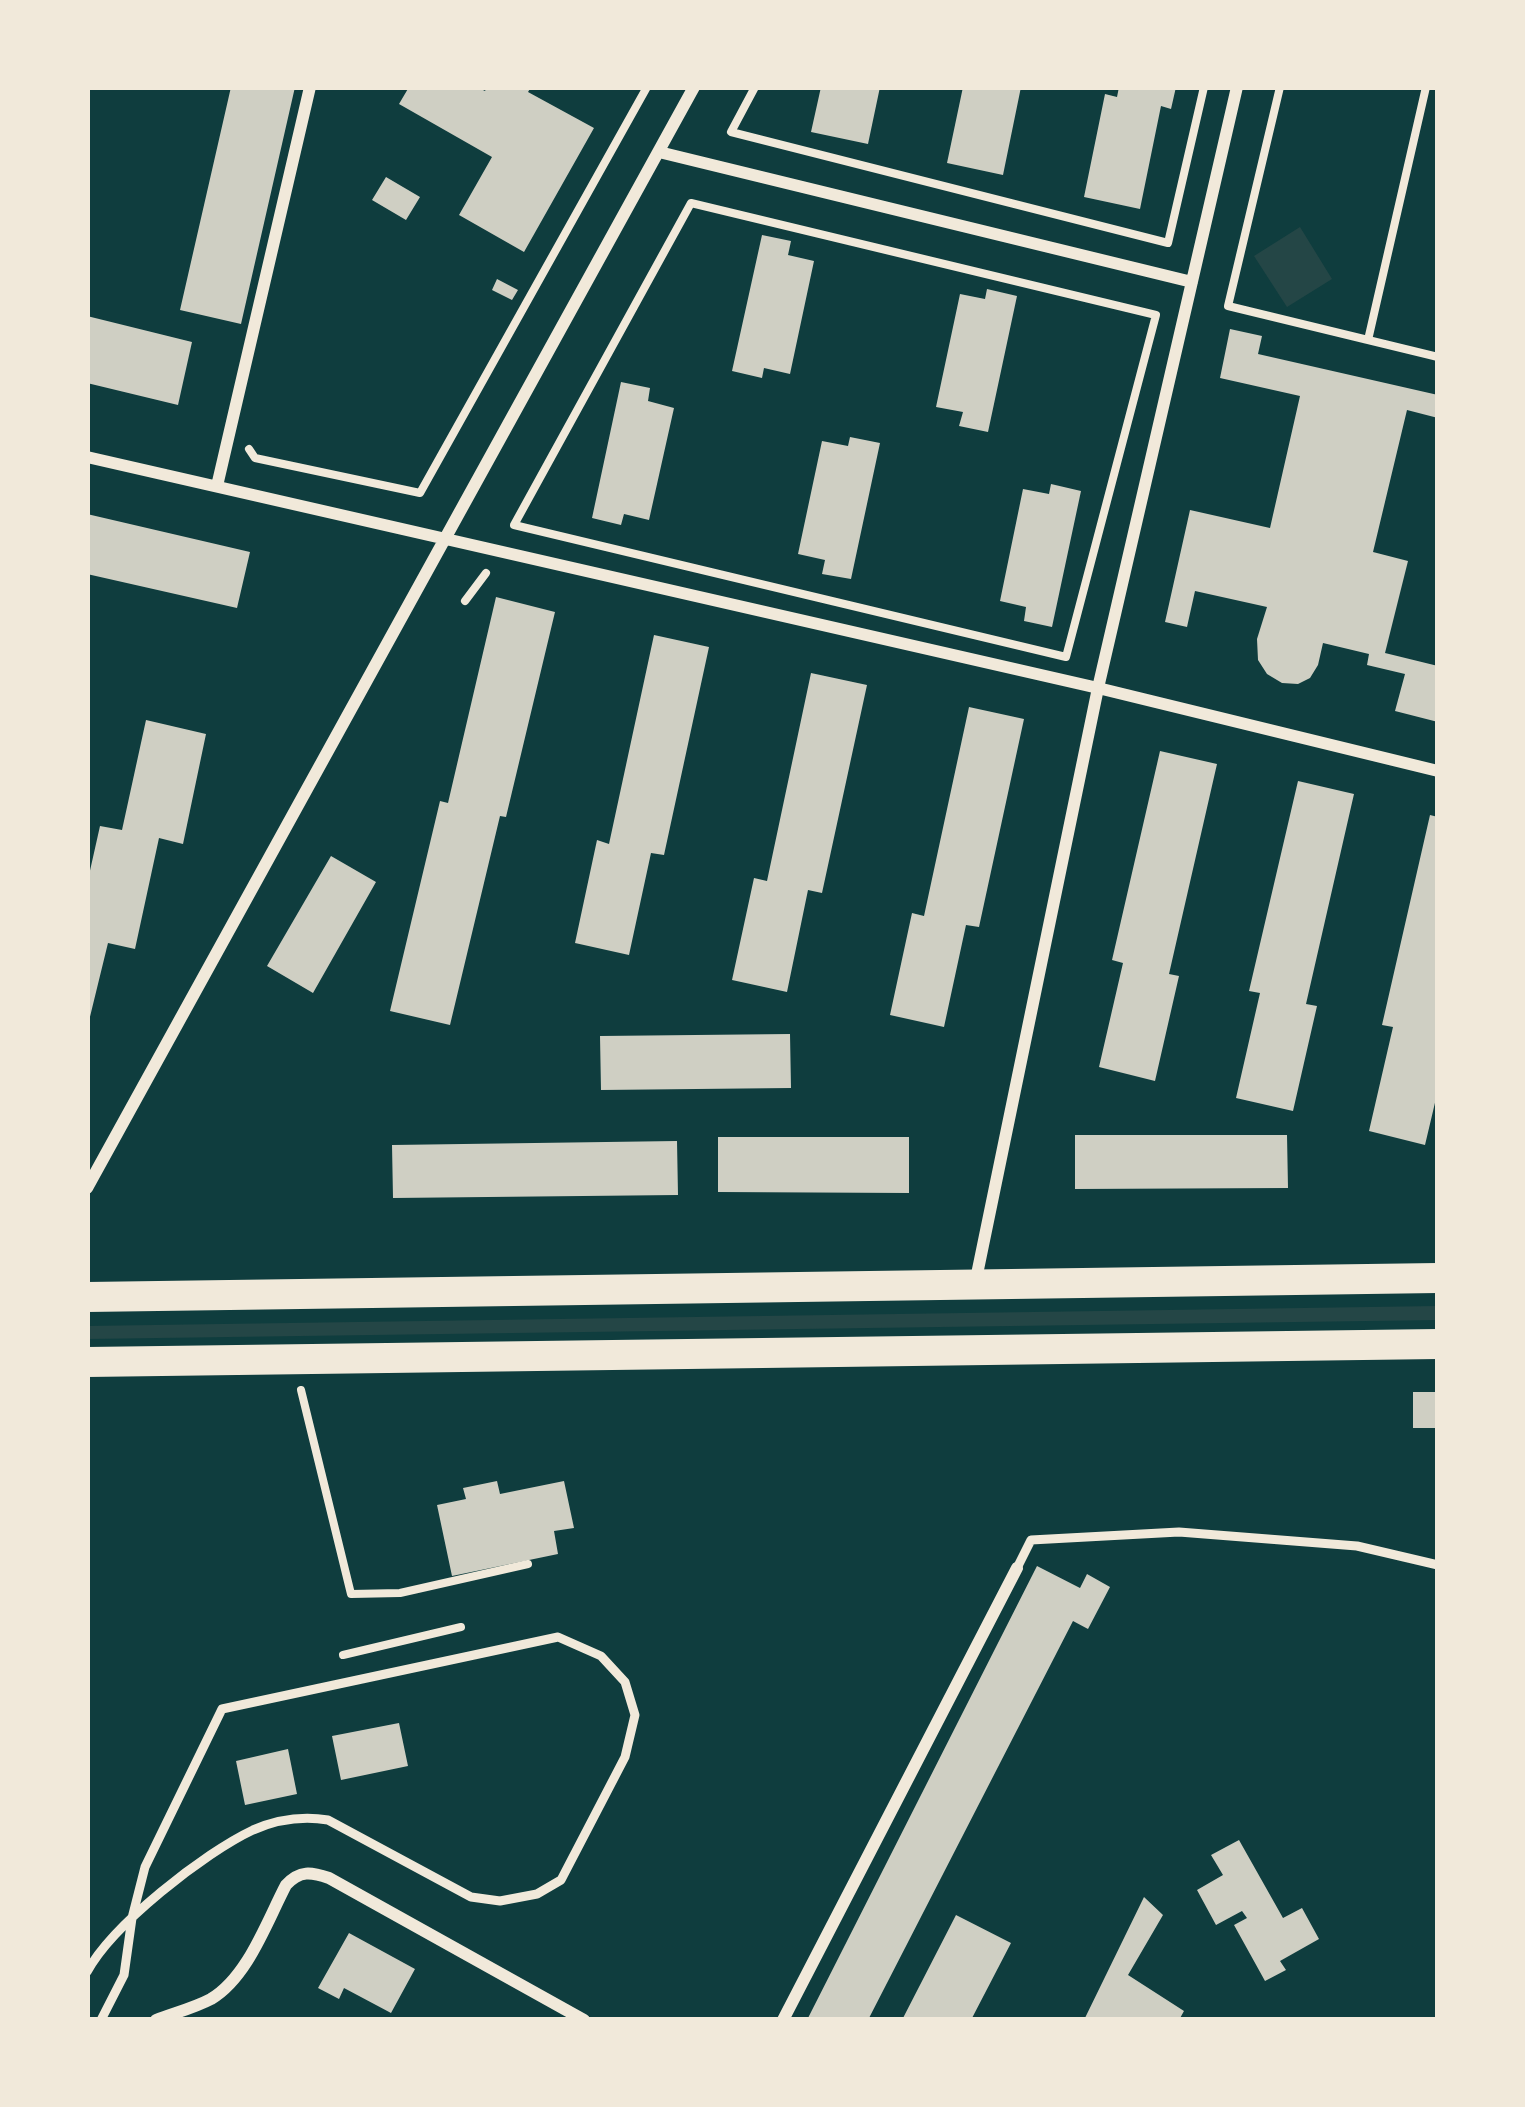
<!DOCTYPE html>
<style>
body{margin:0}
#map{position:relative;width:1525px;height:2107px;overflow:hidden;background:#0f3d3e;font-family:Inter,sans-serif}
canvas{display:block}
.frame{position:absolute;inset:0;border:90px solid #f1e9da;pointer-events:none}
</style>
<div id="map">
<canvas width="1525" height="2107"></canvas>
<div class="frame"></div>
</div>
<script>
const c = document.querySelector('canvas').getContext('2d');
c.lineJoin = 'round';
function fillPath(path, color) {
  c.fillStyle = color;
  c.fill(path, 'evenodd');
}
function stroke(path, color, width, dash) {
  c.strokeStyle = color;
  c.lineWidth = width;
  c.lineCap = dash ? 'butt' : 'round';
  c.setLineDash(dash || []);
  c.stroke(path);
}
fillPath(new Path2D(`
 M1300 227 1332 279 1287 307 1254 256Z
 M1438 1306V1320L87 1339V1326Z`), '#244646');
fillPath(new Path2D(`
 M231 87H295L241 324 180 310Z
 M409 87H477L485 91 487 87H531L528 92 594 128 524 252 459 215 492 157 399 104Z
 M821 87H880L868 144 811 132Z
 M963 87H1021L1003 175 947 163Z
 M1119 87H1176L1171 109 1161 106 1140 209 1084 197 1105 94 1117 97Z
 M386 177 420 197 406 220 372 200Z
 M762 235 791 241 788 255 814 261 790 374 764 368 762 378 732 371Z
 M497 279 518 290 512 300 492 290Z
 M987 289 1017 296 988 432 959 426 963 412 936 407 960 294 985 299Z
 M87 316 192 342 178 405 87 383Z
 M1230 329 1262 336 1258 354 1438 395V418L1407 410 1373 552 1408 561 1385 653 1438 666V722L1395 711 1405 674 1367 665 1369 654 1323 643 1318 665 1310 678 1298 684 1282 683 1267 674 1258 660 1257 639 1267 607 1195 591 1187 627 1165 622 1190 510 1270 528 1300 396 1220 378Z
 M621 382 650 388 648 401 674 408 649 520 624 514 621 525 592 518Z
 M850 437 880 443 851 579 822 574 825 560 798 554 822 441 848 446Z
 M1051 484 1081 491 1052 627 1024 621 1026 607 1000 601 1023 489 1049 494Z
 M87 514 250 552 237 608 87 574Z
 M496 597 555 612 506 817 500 816 450 1025 390 1011 440 801 448 803Z
 M654 635 709 647 664 855 651 853 629 955 575 943 597 840 609 844Z
 M811 673 867 685 822 893 808 890 787 992 732 980 754 878 767 881Z
 M969 707 1024 719 979 927 966 925 944 1027 890 1015 912 913 924 916Z
 M146 720 206 734 183 844 159 838 135 949 108 943 87 1029V884L100 826 122 830Z
 M1160 751 1217 764 1169 974 1179 976 1155 1081 1099 1067 1123 963 1112 960Z
 M1298 781 1354 794 1306 1004 1317 1006 1293 1111 1236 1098 1260 993 1249 991Z
 M1430 815 1438 817V1090L1425 1145 1369 1131 1393 1027 1382 1025Z
 M331 856 376 882 313 993 267 966Z
 M790 1034 791 1088 601 1090 600 1036Z
 M1075 1135H1287L1288 1188 1075 1189Z
 M718 1137H909V1193L718 1192Z
 M677 1141 678 1195 393 1198 392 1145Z
 M1413 1392H1438V1428H1413Z
 M497 1481 500 1494 564 1481 574 1528 554 1531 558 1554 452 1576 437 1505 466 1499 463 1488Z
 M1037 1566 1080 1588 1087 1574 1110 1587 1088 1629 1073 1621 868 2020H807Z
 M399 1723 408 1766 341 1780 332 1736Z
 M288 1749 297 1794 245 1805 236 1761Z
 M1239 1840 1283 1918 1302 1908 1319 1939 1280 1961 1286 1970 1265 1981 1234 1925 1247 1918 1242 1911 1216 1925 1197 1890 1223 1875 1211 1855Z
 M1144 1897 1163 1915 1128 1975 1184 2011 1179 2020H1084Z
 M956 1915 1011 1943 971 2020H902Z
 M349 1933 415 1969 391 2013 344 1988 339 1999 318 1988Z`), '#cfcfc3');
stroke(new Path2D(`
 M755 87 731 132 1168 243 1204 87
 M1280 87 1228 306 1438 357
 M691 203 1156 315 1066 657 514 525Z
 M1368 340 1426 87
 M249 449 255 458 420 493 647 87
 M465 601 486 573
 M301 1390 351 1594 400 1593 528 1564
 M343 1655 461 1627`), '#f1e9da', 8);
stroke(new Path2D(`
 M1017 1568 1031 1540 1179 1532 1357 1546 1438 1565
 M87 1972C112 1925 204 1853 253 1830 276 1820 303 1816 328 1820L471 1897 500 1901 537 1894 561 1880 625 1757 635 1715 625 1682 601 1656 558 1637 222 1709 145 1867 132 1918 124 1975 101 2020`), '#f1e9da', 9);
stroke(new Path2D(`
 M659 152 1192 282
 M87 457 1098 688 1438 771
 M217 486 310 87
 M87 1188 694 87
 M975 1284 1098 688 1237 87
 M156 2020C174 2013 194 2008 211 1999 248 1977 267 1921 286 1885 300 1870 311 1872 329 1878L584 2020
 M783 2020 1017 1568`), '#f1e9da', 12);
stroke(new Path2D(`
 M87 1297 1438 1278
 M87 1362 1438 1344`), '#f1e9da', 30);
</script>
